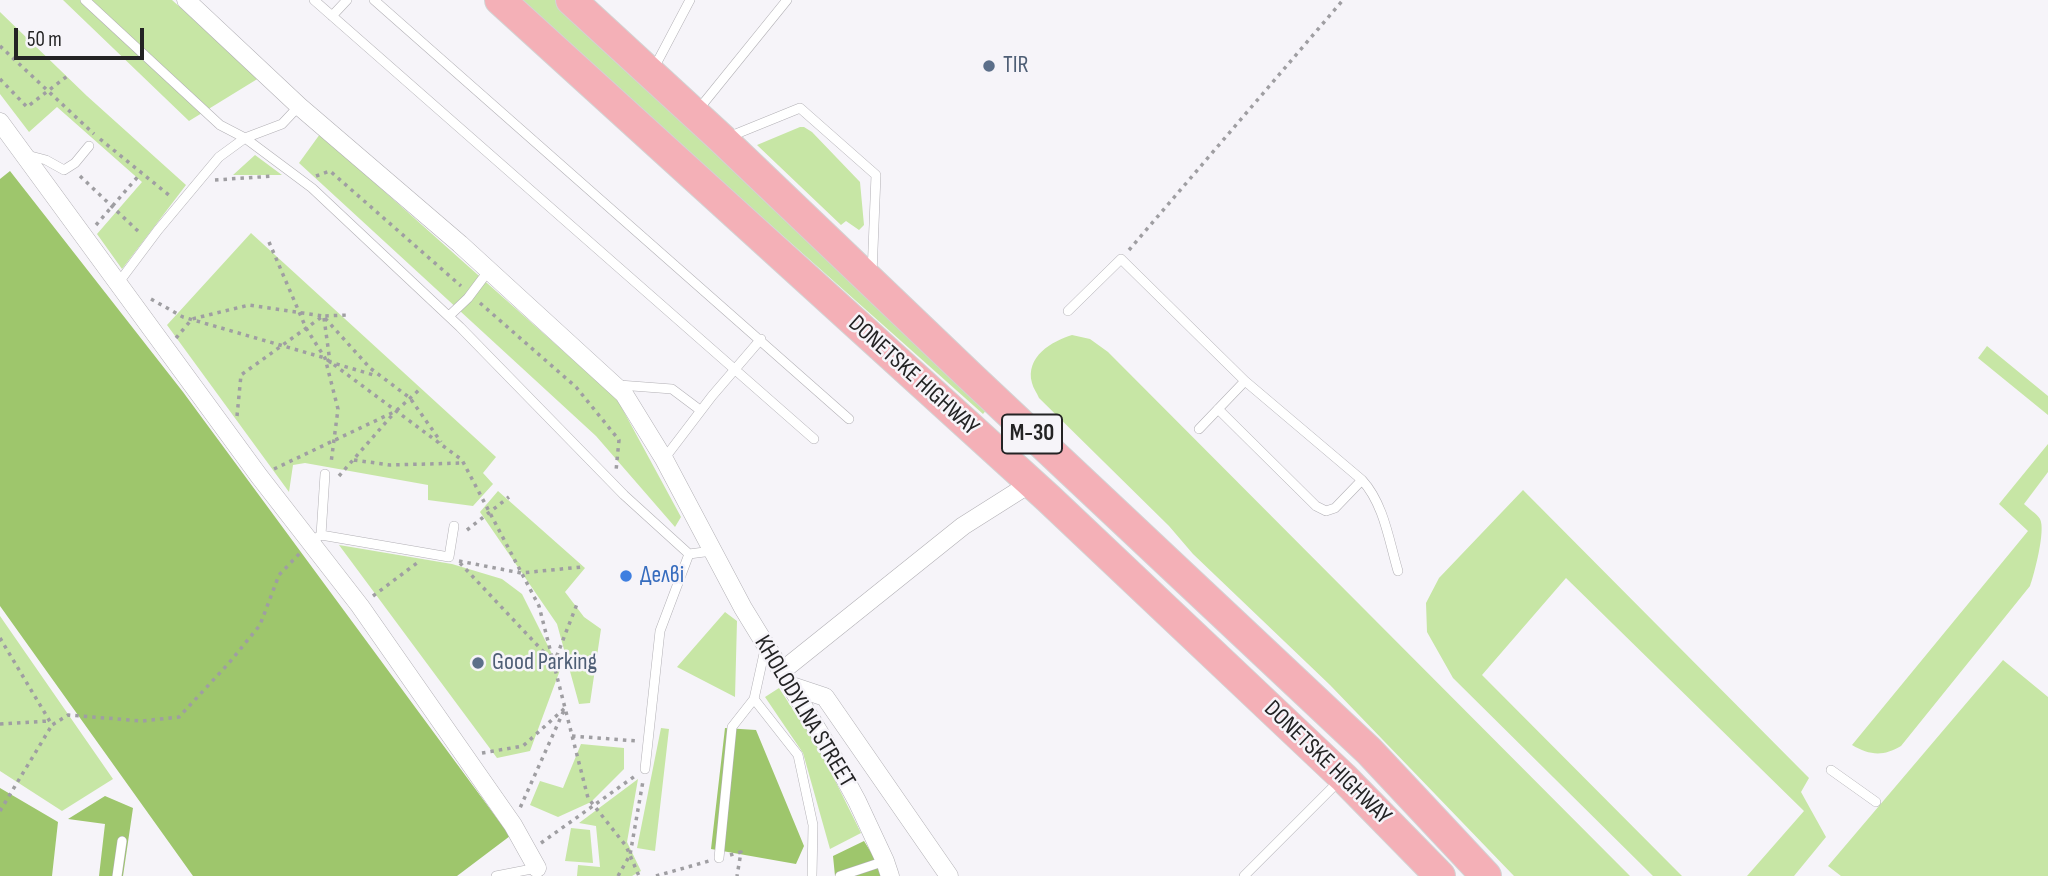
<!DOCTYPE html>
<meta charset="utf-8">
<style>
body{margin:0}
#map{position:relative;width:2048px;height:876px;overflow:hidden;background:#f6f4f9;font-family:"Sofia Sans Condensed",sans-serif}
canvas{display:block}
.scale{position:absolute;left:14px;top:28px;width:130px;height:32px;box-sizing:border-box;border:4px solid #232324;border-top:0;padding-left:9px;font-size:21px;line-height:24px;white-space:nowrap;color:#232324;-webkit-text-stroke:5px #f6f4f9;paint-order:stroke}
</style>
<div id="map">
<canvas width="2048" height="876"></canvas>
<div class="scale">50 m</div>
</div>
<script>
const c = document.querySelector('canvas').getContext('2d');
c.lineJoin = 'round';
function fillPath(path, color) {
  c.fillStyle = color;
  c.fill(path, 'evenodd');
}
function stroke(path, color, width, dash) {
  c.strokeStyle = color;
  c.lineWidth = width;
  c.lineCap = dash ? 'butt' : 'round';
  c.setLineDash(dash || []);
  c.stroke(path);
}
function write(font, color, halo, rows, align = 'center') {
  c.font = font + ' "Sofia Sans Condensed",sans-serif';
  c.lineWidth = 5;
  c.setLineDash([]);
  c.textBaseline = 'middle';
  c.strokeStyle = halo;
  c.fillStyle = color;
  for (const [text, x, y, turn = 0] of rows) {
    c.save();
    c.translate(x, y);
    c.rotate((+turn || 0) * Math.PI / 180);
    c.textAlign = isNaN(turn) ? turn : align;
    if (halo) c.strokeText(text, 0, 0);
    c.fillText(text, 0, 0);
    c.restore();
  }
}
fillPath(new Path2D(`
 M63 0H172L259 78 189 121Z
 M518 0H559L988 408 983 414Z
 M0 12 87 96 186 185 122 269 97 234 142 182 57 107 29 132 0 94Z
 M800 127H804L812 132 860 182 864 225 859 230 846 221 841 225 757 145Z
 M320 134 617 399 681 517 675 527 596 436 299 163Z
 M255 155 282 175H233Z
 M251 233 496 457 483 473 493 484 473 506 428 500V485L305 463 293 465 289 492 167 325Z
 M1072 335 1090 339 1108 352 1630 876H1514L1330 685 1193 554 1169 526 1039 398C1037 393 1033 388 1032 383 1025 357 1052 341 1072 335Z
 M1987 346 2048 396V415L1978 358Z
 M2048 444V472L2024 504C2028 508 2037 514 2040 519 2046 530 2034 575 2030 586L1901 746C1883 757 1869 755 1852 745L2028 531 1999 504Z
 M1523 490 1809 778 1801 792 1826 837 1794 876H1747L1804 811 1566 578 1482 675 1682 876H1653L1453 678 1427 632 1426 603 1439 578Z
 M498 491 585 568 565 592 584 617 601 629 590 703 579 704 557 624 480 512Z
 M339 545 452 564 502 579 522 594 560 670 530 751 497 758Z
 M725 612 737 621 735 697 677 667Z
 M0 616 113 779 62 811 0 771Z
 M2003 660 2048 697V876H1841L1828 866Z
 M779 688 821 752 861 833 830 849 803 753 765 697Z
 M661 728 669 729 655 851 637 848Z
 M581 744 624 748V769L591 802 558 817 530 805 540 781 563 788Z
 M638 779 627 842 641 871 632 876H577L578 865 600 867 596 826 579 823Z
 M571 828 590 830 593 863 565 861Z`), '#c7e6a5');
fillPath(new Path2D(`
 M10 171 183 392 510 836 457 876H193L0 606V179Z
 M725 728 756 730 804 846 796 864 711 849Z
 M0 788 58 822 52 876H0Z
 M105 796 133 808 123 876H99L105 824 68 819Z
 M864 841 882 870 883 876H835L833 856Z`), '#9ec66c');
const service = new Path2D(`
 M85 0 220 125 245 138 312 188 460 327 624 495 689 554 712 551
 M314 0 814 439
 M374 0 849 419
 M332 16 347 0
 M653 70 690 0
 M698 110 787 0
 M726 138 800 108 876 175 872 274
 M27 155 46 160 64 170 75 163 89 146
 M119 282 158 230 219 157 245 138 282 124 299 106
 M1068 311 1121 259 1245 381 1199 429
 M449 316 468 298 489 270
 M1245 381 1362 480C1384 504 1389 541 1398 571
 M619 385 672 389 700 410
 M1218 409 1316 506 1326 511 1335 508 1362 480
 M664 459 712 396 761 339
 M321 535 325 474
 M310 542 321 535 449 557 454 526
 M754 699 798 755 813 825 812 876
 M645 769 660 631 689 554
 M1831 770 1876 802
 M719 858 732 727 754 699 765 649
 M117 876 122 841
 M496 876 537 868V871
 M840 876 885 861
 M1244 876 1339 781`);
const minor = new Path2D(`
 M186 0 299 106 460 244 624 394 664 459 743 608 825 742 857 801 885 861 890 876
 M0 122 259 476 360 606 513 825 537 868
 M782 671 963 526 1031 483
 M792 686 825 697 949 876`);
const trunk = new Path2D(`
 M500 0 1048 498 1343 777 1440 876
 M571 0 722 139 971 377 1369 751 1486 876`);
stroke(service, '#b2b0b5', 10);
stroke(minor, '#b2b0b5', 19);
stroke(trunk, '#d3d3d3', 32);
stroke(new Path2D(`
 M0 46 94 134
 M0 79 27 107 70 74
 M100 139 170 196
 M80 176 140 233
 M316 176 330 171 461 286
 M215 180 274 176
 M96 225 141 173
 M269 242 306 328 325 358 338 409 331 463
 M1129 250 1343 0
 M151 299 183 317 325 358 462 460 539 606 565 708 520 808
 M480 303 576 387 619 440 616 471
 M324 318 330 362 377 376
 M176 338 192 319 249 305 323 316 370 368 410 398 441 442
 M237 416 241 375 323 316 349 315
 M354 460 390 465 463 463
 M274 469 396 411 419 390
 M339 476 394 413
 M467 530 509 497
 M459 561 521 573 582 567
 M460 563 554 663 577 604
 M373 596 417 563
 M0 638 52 725 68 715 142 721 179 717 229 663 260 625 279 575 300 553
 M0 724 48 721
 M572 736 637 741
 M482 753 523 746 565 708 588 798 626 846 639 876
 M0 811 52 725
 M541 843 635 776
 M730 855 741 852 737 876
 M618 876 630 855 643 781
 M656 876 709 861`), '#9f9ea2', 3.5, [3.5, 5]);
stroke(service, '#fff', 9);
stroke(minor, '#fff', 18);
stroke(trunk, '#f4b0b7', 30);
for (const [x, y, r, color] of [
 [989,66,7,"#5c6f8a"],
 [626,576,7,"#3f7fe0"],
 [478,663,7,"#5c6f8a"]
]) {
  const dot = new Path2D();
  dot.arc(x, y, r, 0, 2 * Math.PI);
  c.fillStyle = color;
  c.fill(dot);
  stroke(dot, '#f6f4f9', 2.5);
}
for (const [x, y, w] of [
 [1032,434,60]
]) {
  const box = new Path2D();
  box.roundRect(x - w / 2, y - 19.5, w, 39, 5);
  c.fillStyle = '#f6f4f9';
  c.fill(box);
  stroke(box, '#232324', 2);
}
write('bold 23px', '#232324', null, [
 ["М-30",1032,434]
]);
write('24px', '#4e5e75', '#f6f4f9', [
 ["TIR",1003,66],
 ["Good Parking",492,663]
], 'left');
write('24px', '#232324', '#f6f4f9', [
 ["DONETSKE HIGHWAY",913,376,42],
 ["KHOLODYLNA STREET",804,712,59],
 ["DONETSKE HIGHWAY",1327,763,44]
]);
write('24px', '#366cbe', '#f6f4f9', [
 ["Делві",640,576]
], 'left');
</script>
